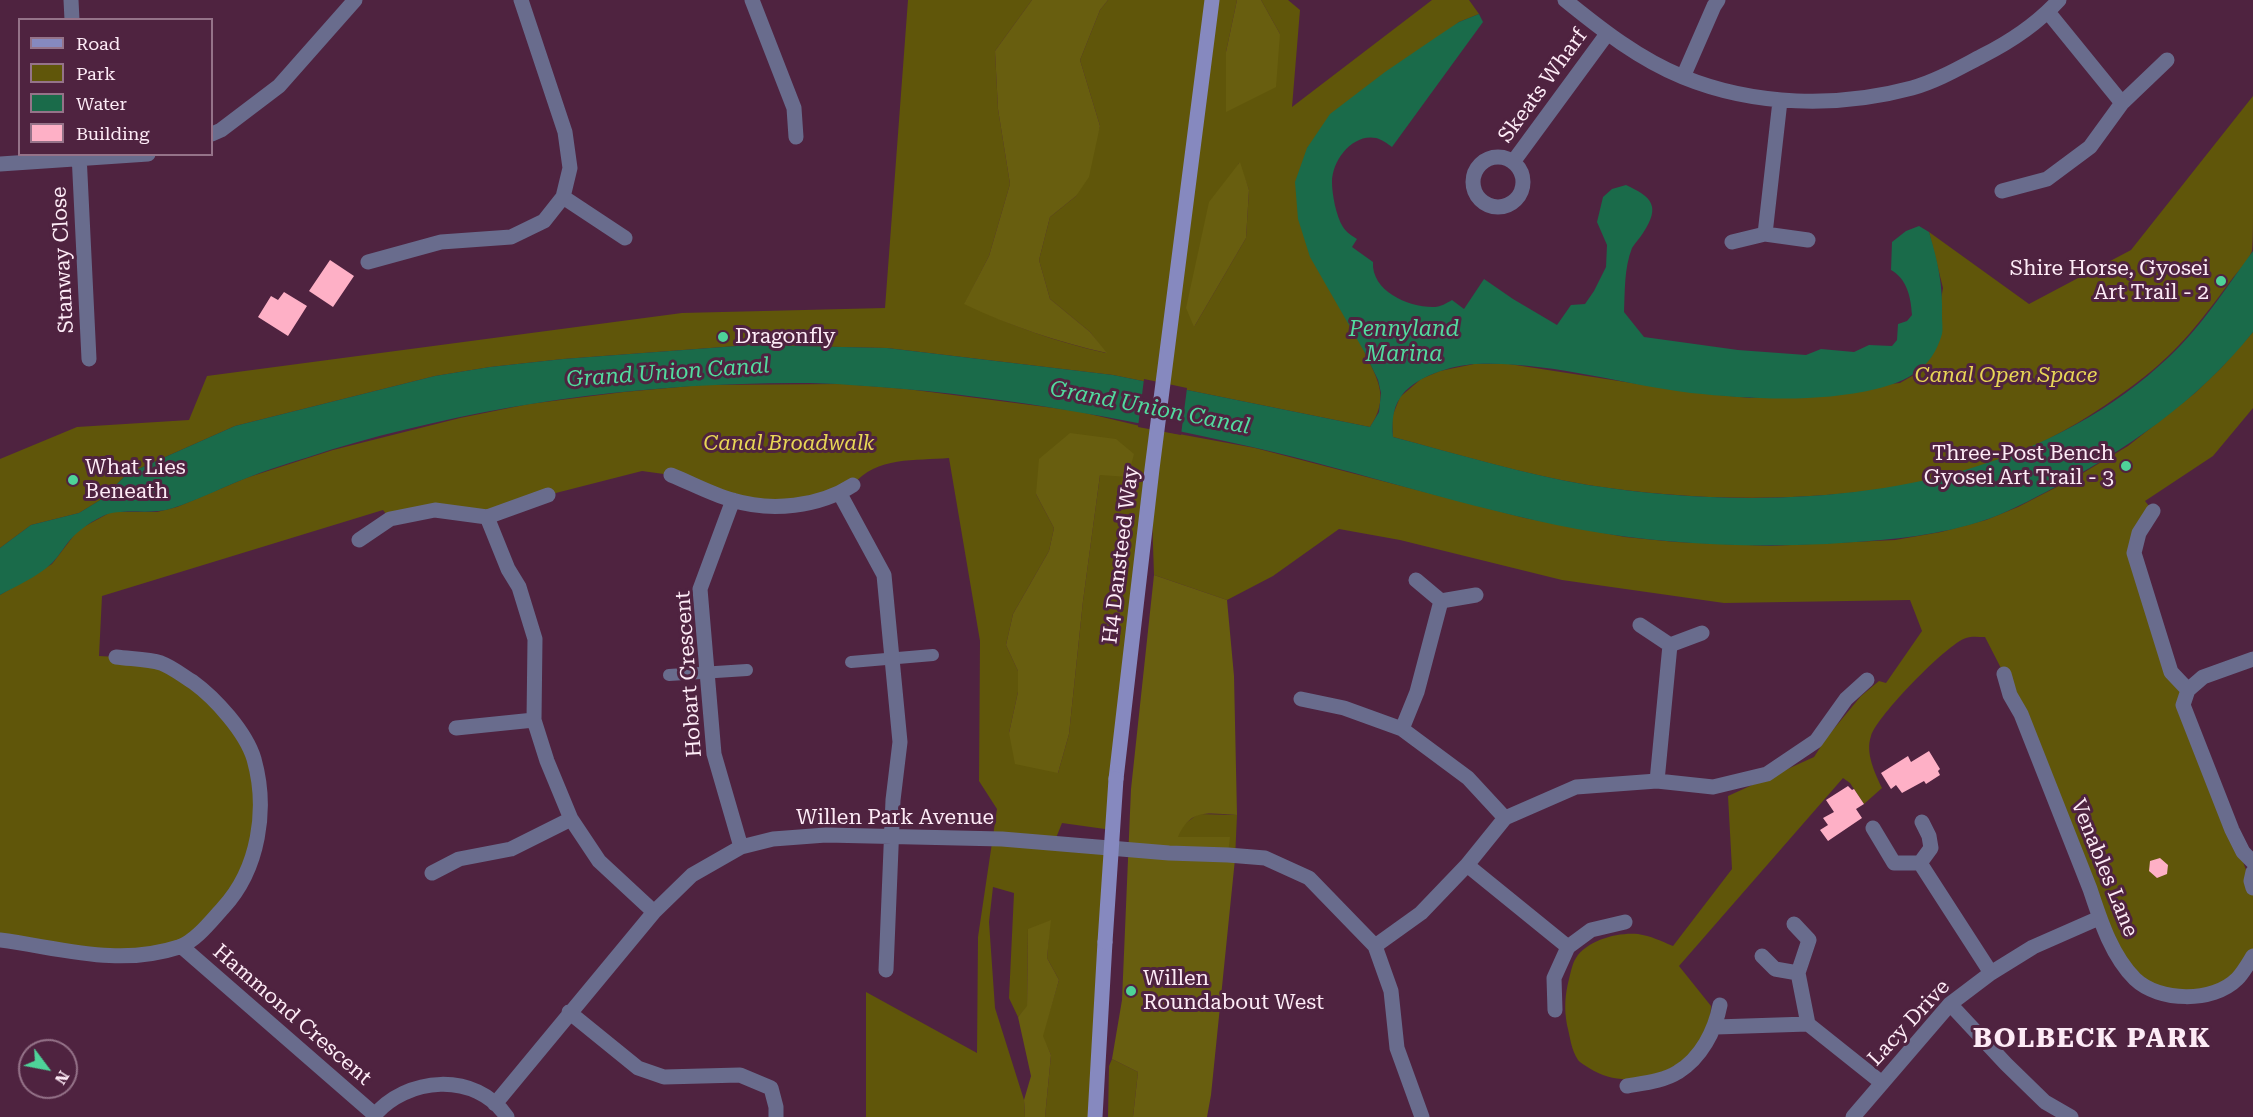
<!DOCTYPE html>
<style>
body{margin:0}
#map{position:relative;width:2253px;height:1117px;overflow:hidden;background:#4f2340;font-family:"Roboto Serif",serif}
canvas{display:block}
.legend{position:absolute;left:18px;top:18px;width:195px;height:138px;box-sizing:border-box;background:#4f2340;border:2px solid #957389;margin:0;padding:8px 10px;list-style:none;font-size:18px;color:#fdebf6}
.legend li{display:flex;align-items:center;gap:12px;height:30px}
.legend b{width:30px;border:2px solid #957389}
.north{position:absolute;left:18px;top:1039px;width:60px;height:60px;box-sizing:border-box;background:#4f2340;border:2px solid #957389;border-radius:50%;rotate:122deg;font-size:16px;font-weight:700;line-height:24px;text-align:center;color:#fdebf6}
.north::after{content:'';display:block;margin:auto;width:21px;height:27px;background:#4ed399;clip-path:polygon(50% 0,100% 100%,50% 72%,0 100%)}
</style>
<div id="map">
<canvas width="2253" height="1117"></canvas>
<ul class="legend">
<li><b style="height:8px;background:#8689bf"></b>Road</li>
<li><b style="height:16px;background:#60560a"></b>Park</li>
<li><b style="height:16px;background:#1a6b4a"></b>Water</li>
<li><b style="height:16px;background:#feb0c6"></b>Building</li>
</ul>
<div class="north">N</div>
</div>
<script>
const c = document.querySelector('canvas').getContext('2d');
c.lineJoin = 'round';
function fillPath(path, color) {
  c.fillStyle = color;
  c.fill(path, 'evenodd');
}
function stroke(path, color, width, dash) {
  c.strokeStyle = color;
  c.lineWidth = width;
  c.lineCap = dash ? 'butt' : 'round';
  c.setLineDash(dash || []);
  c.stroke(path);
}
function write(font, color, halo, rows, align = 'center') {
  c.font = font + ' "Roboto Serif",serif';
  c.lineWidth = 6;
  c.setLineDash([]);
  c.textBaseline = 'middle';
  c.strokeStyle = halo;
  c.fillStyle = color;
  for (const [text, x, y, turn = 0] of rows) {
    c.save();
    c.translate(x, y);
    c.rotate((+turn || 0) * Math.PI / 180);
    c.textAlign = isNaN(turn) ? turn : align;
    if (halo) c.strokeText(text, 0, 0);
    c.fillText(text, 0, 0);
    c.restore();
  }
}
fillPath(new Path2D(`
 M908 0H1032L995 51 998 109 1010 184 989 256 965 303C1010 326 1057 342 1106 353L1090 332 1050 299 1039 260 1050 217 1076 196 1100 126 1080 60 1100 10 1108 0H1237L1226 52 1280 34 1261 0H1288L1300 10 1292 107 1432 0H1469L1479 14 1459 22 1307 148 1365 353C1379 382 1389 398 1370 427L1113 375 887 348 750 345 563 359 490 367 435 376 235 426 127 474 102 499 79 513 31 525 0 548V459L77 427 189 420 207 376 682 313 885 308ZM1239 163 1249 190 1246 238 1194 327Z
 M2253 96C2253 135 2253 174 2253 213 2253 224 2253 241 2252 251 2248 262 2236 273 2229 283 2199 324 2173 357 2131 387 2096 413 2060 435 2021 452 1899 505 1718 506 1588 485 1522 474 1457 454 1393 437L1392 417 1400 397 1421 379 1440 371 1474 364H1509L1690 392 1750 398 1900 383 1919 372 1931 357 1943 288 1929 232 2029 304 2131 250Z
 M2253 332V408L2213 456 2145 501 2153 511 2134 553 2162 643 2188 690 2183 705 2253 888V957L2217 993H2161L2115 952 2004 674 1985 637C1979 637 1971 636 1966 638 1947 644 1877 716 1871 736 1865 753 1875 773 1882 788L1864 804 1850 783 1843 778 1679 966 1711 1006C1710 1034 1693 1058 1667 1070 1640 1081 1614 1084 1589 1068 1585 1065 1580 1063 1578 1060 1571 1050 1570 1036 1567 1025 1564 1008 1565 995 1569 979 1571 972 1572 964 1576 958 1587 940 1618 932 1638 934 1651 936 1661 941 1673 946L1732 869 1728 796 1814 757 1827 737 1861 696 1879 681 1886 683 1922 631 1910 600 1724 603 1562 580 1400 540 1339 529 1273 576 1227 600 1154 575 1151 485 1112 830 1062 823 1054 843 1111 849 1095 1117H1045L1051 1055 1042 1036 1059 980 1047 958 1050 921 1028 930 1027 1007 1018 1017 1009 998 1014 893 993 887 989 922 995 1008 1024 1100 1025 1117H866V992L977 1053 978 937 997 809 979 781 980 641 949 458C916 461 876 456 853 485L767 506 671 475 642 471 548 495 487 517 435 510 390 519 383 510 102 596 99 656 116 657 185 677 242 736 262 802 246 874 181 946 131 957 0 940V595L52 564 78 530 111 512H157L177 507 246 478 333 450 460 418 529 404 624 392 701 385 844 384 907 389 1077 411 1157 430 1255 448 1525 518 1625 537 1676 542 1770 546 1895 540 1941 532 1986 520 2018 507 2078 476 2128 446 2195 393 2222 367ZM1134 454 1100 475 1083 601 1069 734 1058 773 1009 733 1018 692V671L1006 645 1013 614 1049 551 1054 528 1036 494Z
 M1198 814 1237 815 1235 859 1228 855 1229 837H1177L1183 825Z
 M1112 1059 1138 1072 1133 1117H1108L1109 1066Z`), '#60560a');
fillPath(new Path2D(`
 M1032 0H1108L1100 10 1080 60 1100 126 1089 177 1076 196 1050 217 1039 260 1050 299 1090 332 1107 353C1058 342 1010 326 964 304L989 256 1010 184 998 109 995 51Z
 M1237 0H1261L1280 34 1276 87 1226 112V52Z
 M1240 162 1249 190 1246 238 1194 327 1186 308 1209 202Z
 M1070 433 1116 439 1134 454 1128 477 1100 475 1083 601 1069 734 1058 773 1015 764 1009 733 1018 692V671L1006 645 1013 614 1049 551 1054 528 1036 494 1039 459Z
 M1154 575 1227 600 1234 676 1237 815C1209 814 1191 807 1178 837H1230L1228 855 1235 859 1211 1095 1207 1117H1133L1138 1072 1112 1059 1122 1000 1131 789Z
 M1051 920 1047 958 1059 980 1043 1036 1051 1055 1045 1117H1025L1024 1100 1031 1076 1018 1017 1027 1006 1028 929Z`), '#685e0f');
fillPath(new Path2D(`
 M1479 14 1483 22 1392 147C1388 144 1381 139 1376 138 1353 133 1332 160 1332 182 1332 194 1336 216 1343 227 1346 232 1352 236 1357 239L1352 247 1373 262C1371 291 1409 308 1435 307 1440 307 1447 303 1452 300L1464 309 1484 279 1513 299 1557 325 1571 305 1585 304 1594 291 1606 267 1607 245 1597 222 1603 197 1612 189 1626 185C1652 197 1661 206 1643 233 1640 238 1635 243 1632 248 1624 268 1625 292 1624 312L1644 337 1738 350 1806 355 1821 349 1854 352 1869 345 1892 346 1897 340 1898 324 1907 321 1912 315C1911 297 1907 279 1891 270L1892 242 1906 231 1919 226 1929 232C1938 262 1943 285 1942 316 1942 322 1943 329 1942 334 1932 369 1908 381 1876 389 1817 403 1751 399 1691 393 1620 384 1548 361 1476 364 1452 365 1413 377 1400 398 1392 410 1392 424 1393 437 1458 454 1523 474 1588 485 1790 516 2030 499 2180 346 2208 317 2230 282 2253 251V332C2198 401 2124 452 2046 492 2021 505 1996 518 1969 525 1922 538 1876 541 1827 544 1744 548 1660 544 1577 529 1467 508 1361 472 1252 447 1119 417 986 393 850 385 814 382 778 383 742 384 604 388 463 410 330 450 300 460 268 469 239 481 217 490 195 501 173 508 150 516 123 507 103 516 87 524 76 532 66 545 64 548 54 562 51 564 37 577 16 586 0 595V548L31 525 79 513 102 499 127 474 235 426 435 376 490 367 563 359 750 345 887 348 1113 375 1370 427 1379 412 1381 393 1378 380 1365 353 1310 257 1298 219 1295 182 1307 148 1330 114 1385 72 1435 38 1459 22Z`), '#1a6b4a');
fillPath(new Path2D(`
 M1144 379 1187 388 1181 435 1138 427Z`), '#4f2340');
fillPath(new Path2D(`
 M330 260 354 276 333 307 309 291Z
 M284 292 307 306 288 336 258 317 271 296 278 300Z
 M1929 751 1940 769 1938 771 1940 775 1926 784 1924 781 1902 793 1896 785 1891 789 1881 773 1908 756 1911 762Z
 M1848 786 1852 790 1854 789 1864 804 1856 809 1862 818 1828 841 1820 830 1828 825 1823 818 1834 812 1826 800Z
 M2160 858 2168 865 2167 874 2157 878 2149 871 2150 861Z`), '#feb0c6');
stroke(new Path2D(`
 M851 662 933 655
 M669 675 747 670`), '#696c8d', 12);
stroke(new Path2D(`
 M71 0 72 20
 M752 0 794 108 796 137
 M1565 0C1602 30 1639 59 1683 77 1754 106 1838 108 1912 88 1937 81 1959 68 1982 56 2010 42 2038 23 2059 0
 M2048 12 2122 103 2167 60
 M1683 77 1714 6 1718 0
 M1780 101 1765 234 1808 240
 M212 134 221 130 279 86 355 0
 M79 154 89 359
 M1473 182a25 25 0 1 1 50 0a25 25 0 1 1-50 0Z
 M1513 162 1607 34
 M0 164 148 154
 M2002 191 2047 179 2090 147 2122 103
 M563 197 625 238
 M1732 242 1765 234
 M368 262 441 242 511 237 544 221 563 197 570 168 565 132 521 0
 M671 475C691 483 711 494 732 500 771 512 819 507 853 485
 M840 494 884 575 900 742 893 800 886 970
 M733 500 700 589 714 754 741 847
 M2153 511 2139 533 2134 553 2171 672 2188 690
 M487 517 508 569 519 587 535 639 534 720 547 761 571 819 599 861 654 912
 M359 540 390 519 435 510 487 517 548 495
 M1416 580 1441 601 1476 595
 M1640 625 1670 645 1702 633
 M2253 659 2203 677 2188 690 2183 705 2232 830 2243 852 2253 862
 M2004 674 2010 695 2021 714 2090 889C2100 919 2111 955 2135 979 2159 1002 2213 1003 2237 979 2243 973 2248 964 2253 956
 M1301 699 1344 708 1402 729 1468 778 1505 818
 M456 728 534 720
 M1402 729 1417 692 1441 601
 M1657 781 1670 645
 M1873 828 1894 863H1920L1931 848 1929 836 1922 822
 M1920 863 1991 973
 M1467 865 1568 947
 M2253 872 2251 881 2253 888
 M432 873 459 859 511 849 571 819
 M1794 924 1809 940 1798 973 1808 1024
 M0 940C61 948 118 967 179 947 196 941 211 921 223 908 259 869 268 809 254 759 246 732 215 698 193 682 183 676 172 667 161 663 148 659 131 659 116 657
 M181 946 375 1115
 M1375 946 1421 913 1467 865 1505 818 1576 787 1657 781 1713 787 1767 774 1816 741 1846 699 1867 680
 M1762 956 1775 969 1798 973
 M1950 1004 2006 1064 2045 1102 2071 1117
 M1555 1010 1554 978 1568 947 1591 930 1625 922
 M569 1012 638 1068 664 1077 740 1075 771 1088 776 1107V1117
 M1716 1027 1808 1024 1882 1083
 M1627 1086C1644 1083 1664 1081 1678 1072 1701 1058 1715 1031 1720 1005
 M495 1104 654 912 692 875 741 847 773 839 826 835 1002 839 1169 853 1228 855 1265 858 1309 878 1375 946 1391 991 1397 1048 1422 1117
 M373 1117C406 1076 476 1071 507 1117
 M1853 1117 1950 1004 1991 973 2033 947 2099 918`), '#696c8d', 15);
stroke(new Path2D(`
 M1116 779 1152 469 1212 0
 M1095 1117 1105 942`), '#8689bf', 15);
stroke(new Path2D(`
 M1105 942 1116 779`), '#8689bf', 15);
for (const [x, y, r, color] of [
 [2221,281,6,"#4ed399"],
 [723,337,6,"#4ed399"],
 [2126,466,6,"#4ed399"],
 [73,480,6,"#4ed399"],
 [1131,991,6,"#4ed399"]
]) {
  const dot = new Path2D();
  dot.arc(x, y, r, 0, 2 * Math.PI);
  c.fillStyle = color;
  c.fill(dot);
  stroke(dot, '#4f2340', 2);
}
write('21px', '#fdebf6', '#4f2340', [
 ["Skeats Wharf",1543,86,-54],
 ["Stanway Close",63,260,-93],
 ["H4 Dansteed Way",1121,555,-83],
 ["Hobart Crescent",689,674,-94],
 ["Willen Park Avenue",895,818],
 ["Venables Lane",2104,868,68],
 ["Hammond Crescent",292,1015,41],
 ["Lacy Drive",1909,1023,-47]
]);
write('21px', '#fdebf6', '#4f2340', [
 ["Shire Horse, Gyosei",2209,269,"right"],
 ["Art Trail - 2",2209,293,"right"],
 ["Dragonfly",735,337],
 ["Three-Post Bench",2114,454,"right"],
 ["Gyosei Art Trail - 3",2114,478,"right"],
 ["What Lies",85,468],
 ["Beneath",85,492],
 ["Willen",1143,979],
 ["Roundabout West",1143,1003]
], 'left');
write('italic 21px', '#e8d656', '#4f2340', [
 ["Canal Open Space",2006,376],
 ["Canal Broadwalk",789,444]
]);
write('italic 22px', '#52db9f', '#4f2340', [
 ["Pennyland",1404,330],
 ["Marina",1404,355],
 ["Grand Union Canal",668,373,-4],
 ["Grand Union Canal",1150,408,11]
]);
c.letterSpacing = '1.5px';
write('bold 27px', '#fdebf6', '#4f2340', [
 ["BOLBECK PARK",2092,1039]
]);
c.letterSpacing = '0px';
</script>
